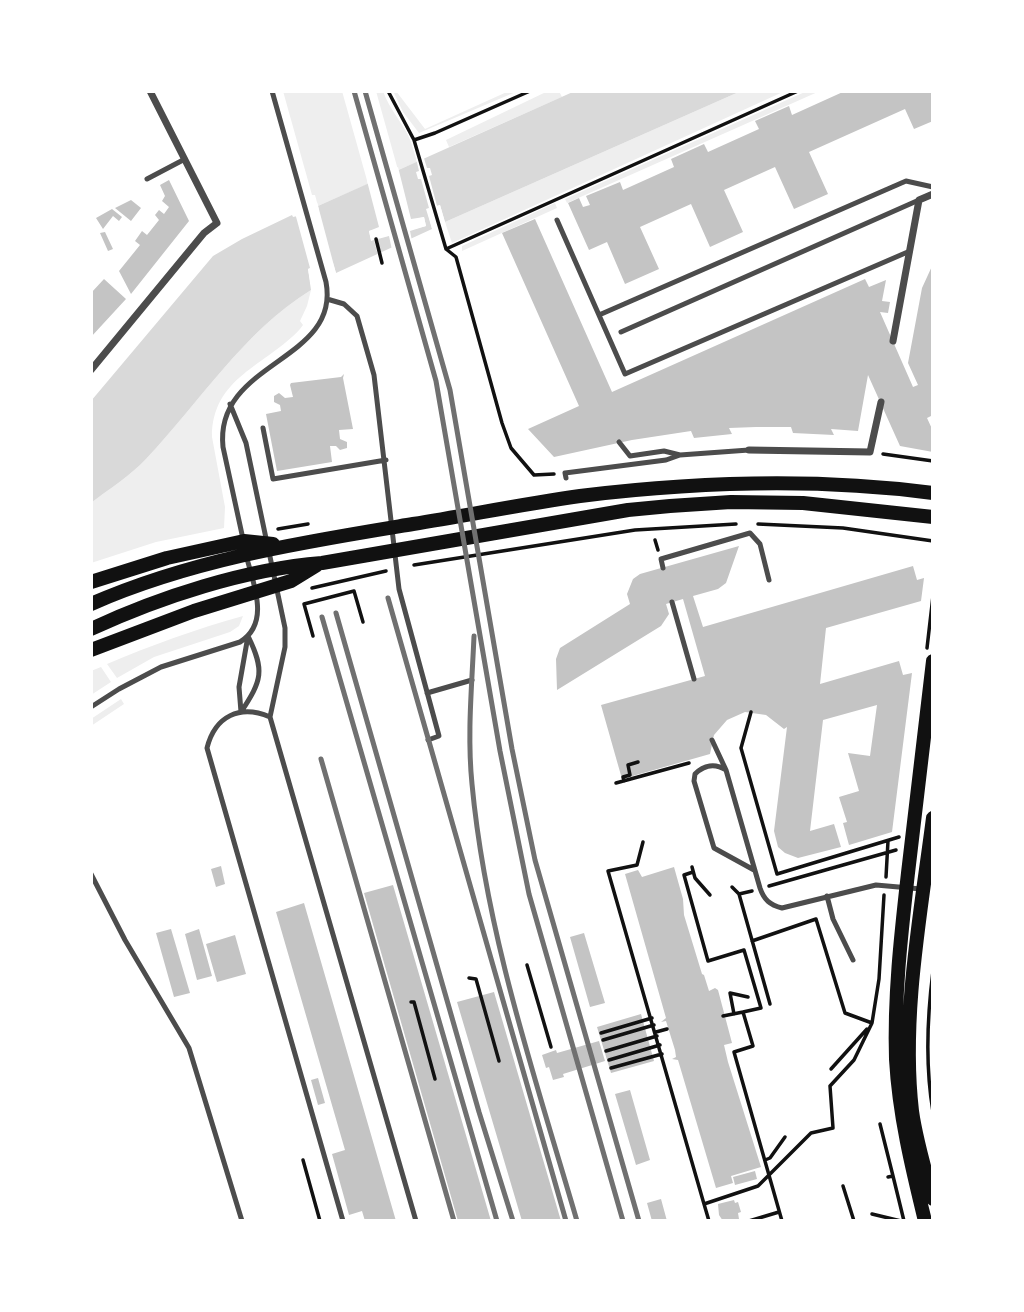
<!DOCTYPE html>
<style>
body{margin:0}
#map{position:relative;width:1024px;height:1312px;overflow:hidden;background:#fff;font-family:Montserrat,sans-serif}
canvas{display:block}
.frame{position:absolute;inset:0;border:93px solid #fff;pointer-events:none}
</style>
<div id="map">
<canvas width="1024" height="1312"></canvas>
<div class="frame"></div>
</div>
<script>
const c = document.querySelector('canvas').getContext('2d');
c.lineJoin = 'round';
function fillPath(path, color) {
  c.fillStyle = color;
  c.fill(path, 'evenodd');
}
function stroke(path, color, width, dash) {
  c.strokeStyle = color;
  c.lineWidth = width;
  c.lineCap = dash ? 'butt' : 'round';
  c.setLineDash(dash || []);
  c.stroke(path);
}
fillPath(new Path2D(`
 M283 91H342L368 184 318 206 315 195H312Z
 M376 91H383C389 108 400 120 408 135 412 143 414 153 417 162L398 170Z
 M393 91H396L425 129 509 91H518L419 133 403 112Z
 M548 91H559L562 97 449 147 446 140Z
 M741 91H785L452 243 445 222Z
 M807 91H820L567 203 565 199Z
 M555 203 557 208 462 251V246Z
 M311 290 307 306 300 321 303 325 300 329C266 366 212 377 212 437L225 507 224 528 156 542 91 563V503C109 489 130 476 146 459 200 402 243 332 311 290Z
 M243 616 239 626 230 632 154 657 117 678 107 664C152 645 196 629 243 616Z
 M101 667 111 682 91 695V671Z
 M121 699 124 704 91 726V719Z`), '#eee');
fillPath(new Path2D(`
 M575 91H741L445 222 440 205 427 209 432 229 336 273 333 263 308 269 311 290C243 332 200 402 146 459 130 476 109 489 91 503V401L213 256 242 239 292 215 293 217 319 211 318 206ZM424 217 426 226 371 240 369 231Z`), '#d9d9d9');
fillPath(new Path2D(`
 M423 155 427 168H430L432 175 429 176 437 206 440 205 446 226 442 224 438 210 431 212 435 229 433 232 426 209 429 208 421 179H418L416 172 419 171 416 158Z
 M398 167 411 219 424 217 426 226 410 231 412 241 392 250 389 236 378 239 381 255 378 256 374 240 371 241 369 231 379 227 367 181Z
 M317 202 337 277 333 275 330 267 312 271 314 286H311L308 269 310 268 295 213 315 208Z`), '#fff');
fillPath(new Path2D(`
 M845 91H933V121L914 129 905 109 809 152 828 194 794 209 775 167 724 190 743 232 710 247 691 204 640 227 659 269 625 284 607 242 589 250 568 203 579 198 583 207 590 205 586 196 620 182 623 190 674 167 671 159 704 144 708 152 759 129 755 121 789 106 792 115Z
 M169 180 189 221 131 294 119 271 140 245 135 241 142 231 147 235 159 220 155 215 159 210 164 214 169 207 162 201 165 196 160 185Z
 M131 200 141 208 131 221 115 208Z
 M112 209 122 217 119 221 113 216 103 229 96 218Z
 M535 219 612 392 865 279 869 287 886 280 882 301 890 302 888 313 880 312 913 387 918 385 908 363 922 288 933 264V415L927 418 933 431V452L900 446 868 375 858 431 831 429 834 435 793 433 791 427H756L729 428 732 434 694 438 691 431 632 440 554 457 528 429 579 406 502 233Z
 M105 232 113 249 108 251 100 233Z
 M104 279 126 299 91 337V293Z
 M344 374 343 378 353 429 339 430 340 439 347 442V448L340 450 336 446H330L332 462 277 471 266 414 281 411 280 405 274 402V396L279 393 285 398 293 397 290 385 291 383 341 377Z
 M739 546 726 583 718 589 693 596 703 627 913 566 917 580 924 578 921 601 826 628 820 684 899 661 903 675 912 673 892 832 849 845 843 823 847 822 839 797 859 791 848 753 870 756 877 705 823 720 810 831 834 824 841 847 798 858 785 853 778 847 774 831 787 727 784 729 766 715 745 712 727 720 714 735 710 754 622 779 601 705 705 676 683 599 666 604 669 614 661 626 557 690 556 659 560 648 630 604 627 594 633 579 640 574Z
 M221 866 225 884 216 887 211 869Z
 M674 867 683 899 684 915 702 974 704 975 709 991 715 988 718 990 732 1043 724 1045 728 1062 761 1167 731 1176 733 1183 716 1188 678 1060 672 1059 676 1057 675 1050 666 1021 661 1022 666 1018 625 874 638 870 642 877Z
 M393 885 491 1221H458L364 893Z
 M304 903 396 1221H365L362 1211 349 1215 332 1154 345 1150 276 912Z
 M171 929 190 993 174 997 156 933Z
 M199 929 212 976 197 980 185 934Z
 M584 933 605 1003 590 1007 570 937Z
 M235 935 246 974 217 982 206 944Z
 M494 992 561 1221H522L457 1002Z
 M641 1014 654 1061 611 1073 597 1027Z
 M599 1041 605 1061 563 1074 564 1077 553 1080 549 1067 546 1068 542 1055 556 1050 557 1053Z
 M318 1078 325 1103 318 1105 311 1080Z
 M630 1090 650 1160 636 1165 615 1094Z
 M755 1171 757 1179 735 1185 733 1177Z
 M661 1199 667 1221H652L647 1203Z
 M734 1200 735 1203 738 1202 741 1212 738 1213 739 1219 723 1221 719 1215 718 1204Z`), '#c4c4c4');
stroke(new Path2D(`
 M388 91 414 140 446 249
 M414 140 435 133 530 91
 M376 239 382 263
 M446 249 798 91
 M446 249 456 257 502 423 511 448 534 475 554 474
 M883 454 933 461
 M758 524 843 528 933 541
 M278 529 308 524
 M655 540 658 550
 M414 565 635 530 736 524
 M312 588 386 571
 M313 636 304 604 354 591 363 622
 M927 648 933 596
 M751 712 741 748 777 874 899 837
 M624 781 623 777 630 775 628 765 638 762
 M616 783 689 763
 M643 842 637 865 608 871 704 1204 758 1186 811 1133 833 1128 830 1086 854 1060 872 1023 845 1013 816 919 752 941
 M692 867 695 878 710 895
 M693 872 684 875 708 961 744 950 761 1008 743 1012
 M886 877 888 841
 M769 886 896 850
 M732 887 739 894 770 1004
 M739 894 752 891
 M527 965 551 1047
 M933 971C927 1018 925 1065 933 1112
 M469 978 476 979 499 1061
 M411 1002H414L435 1079
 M734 1014 730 993 748 997
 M723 1016 743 1012 753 1046 734 1052 782 1221
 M872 1023 879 979 884 895
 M656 1032 667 1029
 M601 1033 652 1018
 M603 1040 654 1025
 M606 1051 657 1036
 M609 1060 660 1045
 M611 1068 662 1054
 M831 1069 867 1029
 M880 1124 893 1176
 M303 1160 320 1221
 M765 1160 770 1158 785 1137
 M888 1177 893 1176 904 1221
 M843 1186 854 1221
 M704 1204 709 1221
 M872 1214 901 1221
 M749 1221 779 1212`), '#111', 3.5);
stroke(new Path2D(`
 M147 179 185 159
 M557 220 625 374 910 251
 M327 299 344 304 357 316 374 375 399 589 439 736 428 740
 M599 315 906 181 933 187
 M621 332 919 200
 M230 404 246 443 267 543
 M263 428 273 479 386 460
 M619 442 630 456 664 451 680 455
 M566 478 565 473 666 460 680 455 749 450
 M243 539 223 447C214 361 341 362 326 282L272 91
 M269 552 285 628V647L270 717
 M663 568 661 559 750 533 760 544 769 580
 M672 602 694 679
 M427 693 472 680
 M91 707 119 689 161 667 240 642C271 623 253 583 246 555
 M241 712C262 680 265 671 248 636
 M241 712 239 687 248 636
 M712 740 726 770
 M754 870 714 848 694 781 695 774C704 765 715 763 726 770L760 888C764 900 770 905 782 908L876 885 921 889
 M91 874 125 940 189 1048 242 1221
 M827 896 833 919 853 960
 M343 1221 207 748C215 716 240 704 270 717L416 1221`), '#4c4c4c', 5);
stroke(new Path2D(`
 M893 341 919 200 933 194
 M91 370 204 233 217 223 150 91
 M749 450 870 452 881 402`), '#4c4c4c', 7);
stroke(new Path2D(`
 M91 582 167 558 244 541 273 544
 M91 604C193 559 304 542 413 524 469 515 524 504 580 496 694 482 818 478 933 493
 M91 629C160 597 246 569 322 563L628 510 670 506 731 502 803 503 933 517
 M91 650 194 611 291 581 317 565
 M933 818C921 912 901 1016 912 1111 916 1140 925 1170 933 1199
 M925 1221C912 1168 899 1114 896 1059 894 996 901 935 908 873 916 802 925 732 933 661`), '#111', 14);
stroke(new Path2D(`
 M354 91 436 381 500 751 529 894 623 1221
 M365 91 450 390 512 749 535 860 639 1221
 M388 598 566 1221
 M336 613 479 1112 513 1221
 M322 617 497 1221
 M474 636C472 685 467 734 472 784 486 934 535 1077 577 1221
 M321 759 454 1221`), '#707070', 5);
</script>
